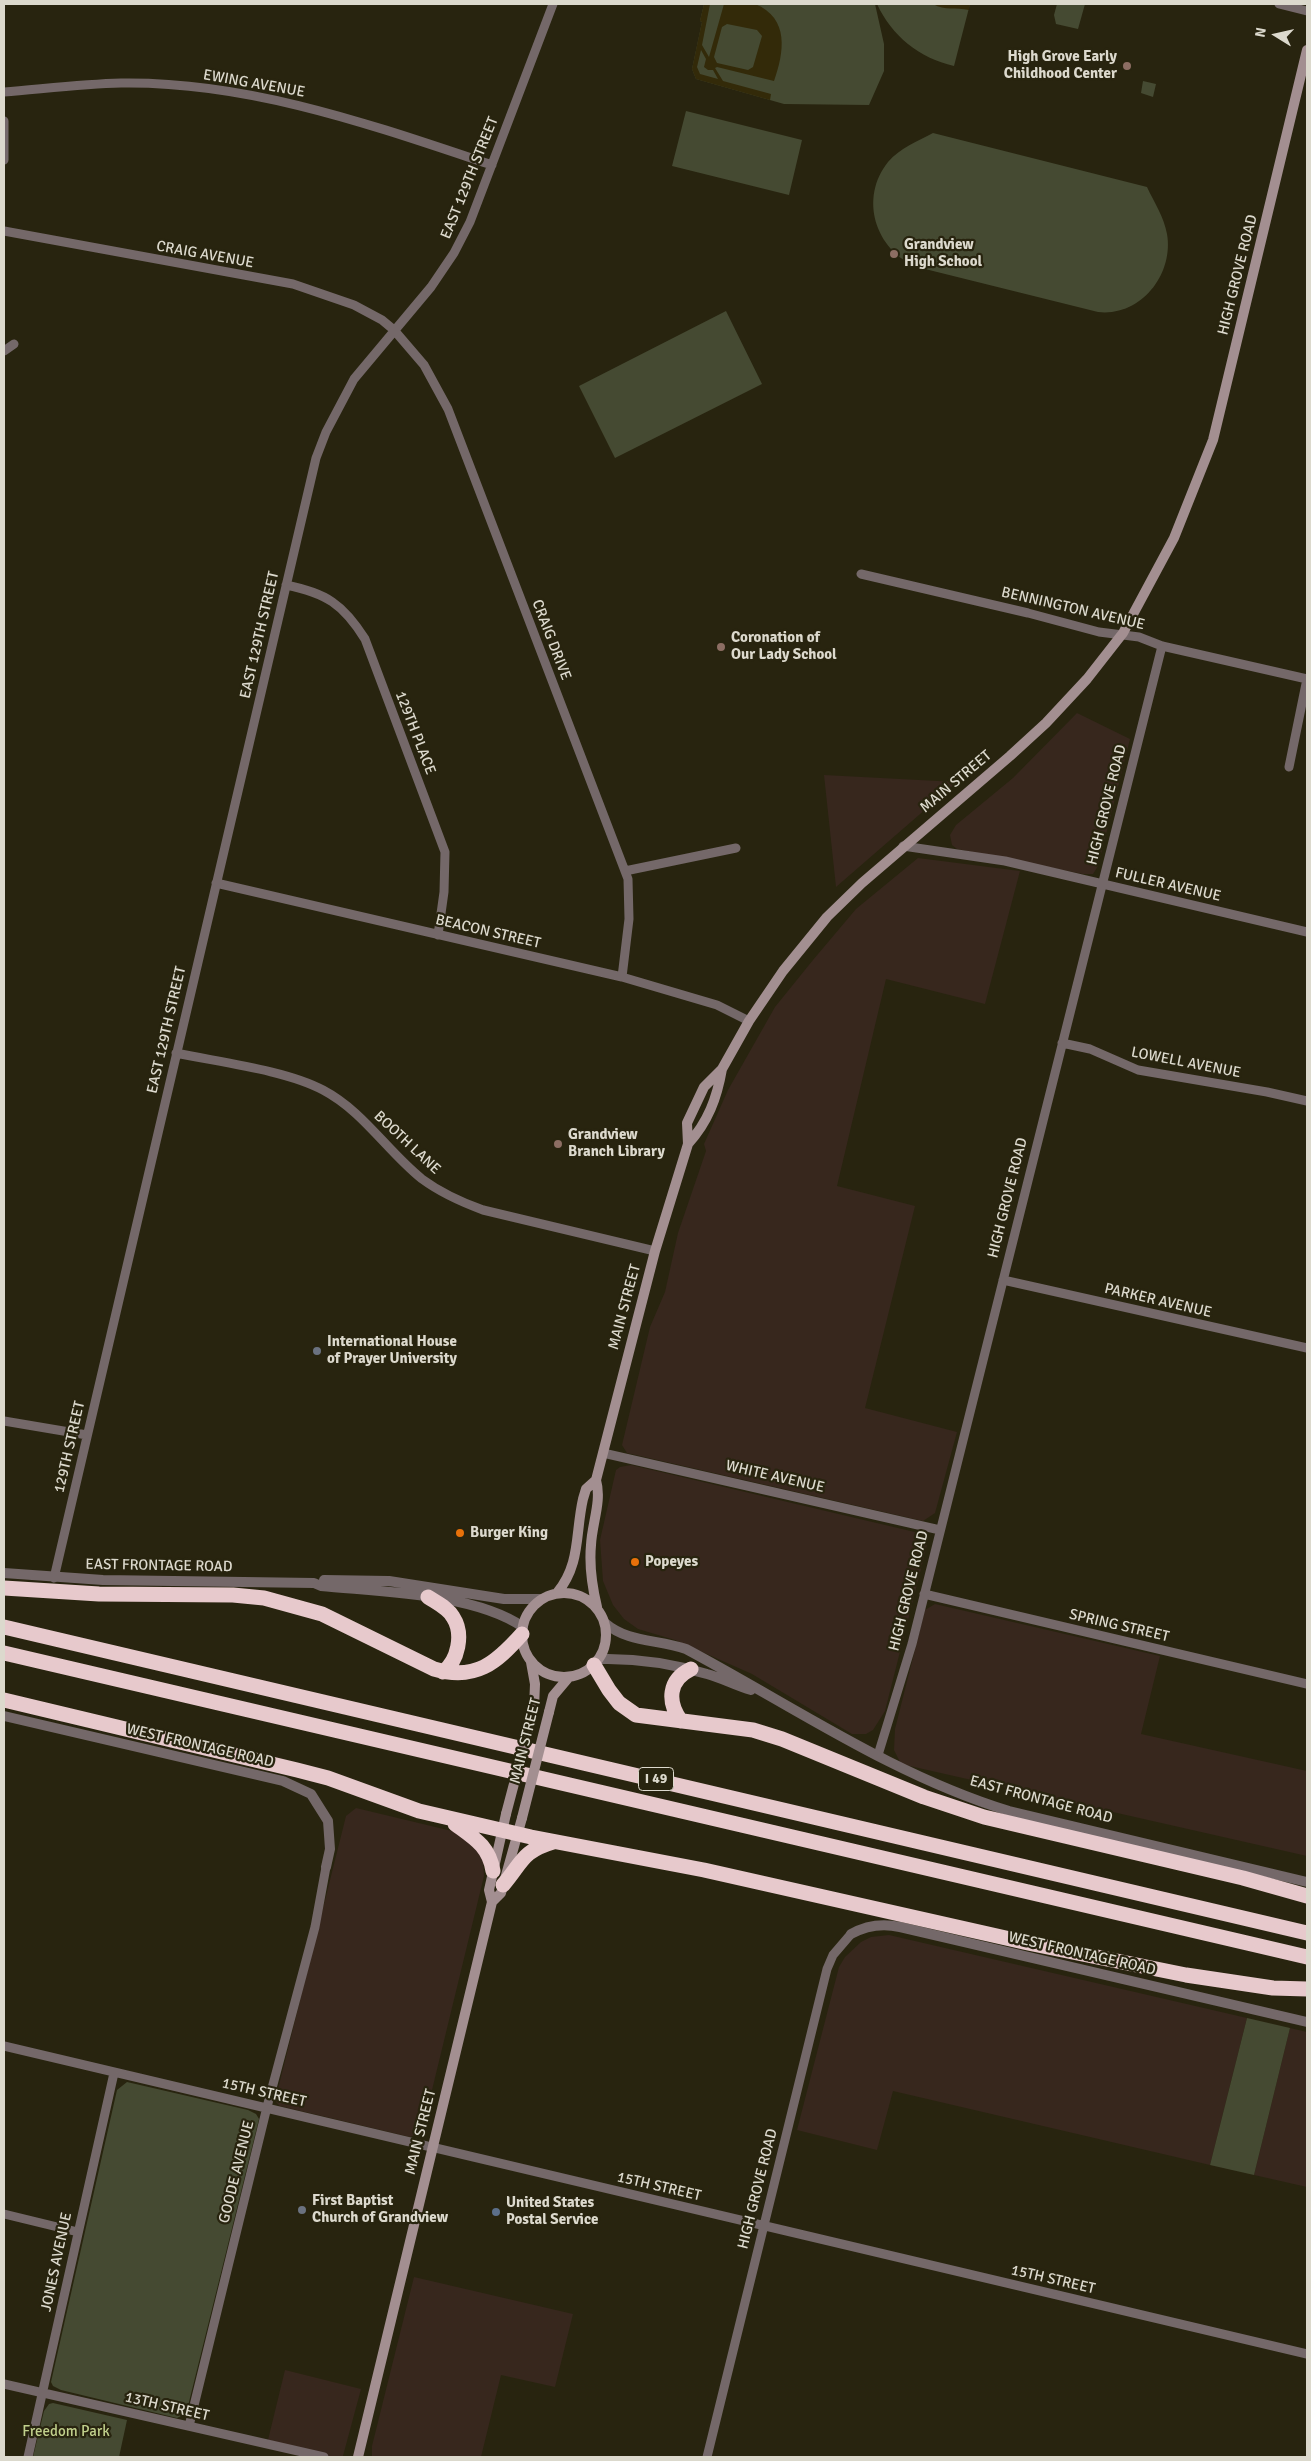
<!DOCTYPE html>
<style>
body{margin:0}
#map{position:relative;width:1311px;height:2461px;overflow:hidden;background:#28240f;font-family:Signika,sans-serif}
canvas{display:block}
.frame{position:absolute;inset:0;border:5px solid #dcd9cd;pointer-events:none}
.north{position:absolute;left:1251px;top:10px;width:50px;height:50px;-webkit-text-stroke:4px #28240f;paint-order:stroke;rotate:280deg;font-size:14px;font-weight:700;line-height:20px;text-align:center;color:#dcd9cd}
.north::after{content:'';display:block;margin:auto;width:18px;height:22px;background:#dcd9cd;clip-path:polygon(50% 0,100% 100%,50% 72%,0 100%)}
</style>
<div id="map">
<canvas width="1311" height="2461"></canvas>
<div class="frame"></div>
<div class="north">N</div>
</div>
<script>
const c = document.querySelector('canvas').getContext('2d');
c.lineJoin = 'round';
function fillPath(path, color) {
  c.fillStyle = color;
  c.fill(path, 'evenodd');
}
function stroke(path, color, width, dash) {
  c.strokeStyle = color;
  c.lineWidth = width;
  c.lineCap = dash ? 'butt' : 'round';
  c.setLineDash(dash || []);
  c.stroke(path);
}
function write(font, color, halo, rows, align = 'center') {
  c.font = font + ' Signika,sans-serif';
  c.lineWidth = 4.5;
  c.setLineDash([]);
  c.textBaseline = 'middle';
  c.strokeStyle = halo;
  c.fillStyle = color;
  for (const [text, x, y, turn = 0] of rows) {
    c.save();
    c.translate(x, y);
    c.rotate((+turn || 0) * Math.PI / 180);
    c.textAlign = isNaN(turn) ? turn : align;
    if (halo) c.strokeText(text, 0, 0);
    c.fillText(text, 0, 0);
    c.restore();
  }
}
fillPath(new Path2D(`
 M1077 713 1130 739 1098 866 1093 874H1083L957 849 952 845 950 835 956 825 1013 778Z
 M824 775 957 782 836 887Z
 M918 858 1020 871 985 1004 886 979 837 1186 915 1206 865 1408 957 1432 935 1513 923 1521 627 1453 622 1445 650 1327 665 1292 678 1233 706 1151 704 1144 728 1090 775 1007 813 960 856 909Z
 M631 1465 919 1533 925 1537 927 1545 885 1711 873 1730 866 1734H852L752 1674 675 1640 638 1629 624 1619 613 1605 603 1581 600 1540 616 1470 620 1467Z
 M935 1604 1160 1656 1141 1734 1307 1771V1856L901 1764 894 1750 895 1729 925 1610Z
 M356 1808 452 1831 464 1836 483 1857 484 1876 424 2123 418 2134 410 2137 280 2106 275 2101 346 1816Z
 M889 1935 1247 2018 1210 2165 893 2091 877 2150 797 2130 839 1967 845 1957 861 1942 871 1937Z
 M1290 2028 1307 2032V2187L1254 2175Z
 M414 2277 573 2314 555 2387 501 2375 481 2457 372 2456V2446Z
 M285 2370 361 2389 343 2456 332 2457 268 2440Z`), '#37271d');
fillPath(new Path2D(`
 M704 4H875L884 44V71L869 105 784 104 696 79 692 69 702 22 700 21Z
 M877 4H970L954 66C919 58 892 36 877 4Z
 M1057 4H1085L1078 29 1056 24 1054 15Z
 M1143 81 1156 84 1153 97 1141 93Z
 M686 111 802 140 789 195 672 166Z
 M933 133 1147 187C1154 202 1164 217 1167 234 1174 274 1141 317 1098 312L917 267C875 250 859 198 888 162 900 148 918 141 933 133Z
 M726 311 762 384 615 458 579 386Z
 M1247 2018 1290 2028 1254 2175 1210 2165Z
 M127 2082 248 2110 256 2114 259 2119 188 2406 185 2414 177 2418 61 2390 53 2386 51 2382 117 2090Z
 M53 2403 127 2420 119 2457H33L44 2411 49 2404Z`), '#454a32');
fillPath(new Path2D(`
 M704 4H710L702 45 709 57 724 4C732 4 746 1 755 4 790 18 784 53 774 81L717 67 715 68 723 81 771 94 770 100 696 79 692 69 702 22 700 21ZM727 24 757 30 762 36 753 67 748 70 717 63 714 57 722 27ZM701 50 706 59 704 67 708 70H713L718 79 700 74 697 67Z
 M933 4H970L969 10C956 7 945 11 933 4Z`), '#332a09');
stroke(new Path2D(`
 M1279 4 1307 11
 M4 92C42 89 82 84 121 83 249 81 372 125 492 165
 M4 121V160
 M4 231 293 284 354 305 382 320 394 330 424 365 448 409 628 879 629 919 622 977
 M4 351 14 344
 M861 574 1028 613 1099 632 1139 637 1162 646 1307 679 1289 767
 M286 585C326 593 343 604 365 639L445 852 444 892 438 935
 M903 846 1005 861 1307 932
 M625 871 736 848
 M216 883 622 977 717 1005 749 1021
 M1062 1043 1090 1049 1138 1070 1267 1092 1307 1101
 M176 1053C218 1062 286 1070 323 1090 363 1111 387 1151 422 1179 441 1193 461 1202 483 1210L655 1251
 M1003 1280 1307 1348
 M4 1421 87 1435
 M603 1453 940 1530
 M54 1578 316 458 326 432 354 379 431 287 454 253 470 222 553 4
 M924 1594 1307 1684
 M878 1755 912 1644 1162 646
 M4 2046 1307 2354
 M4 2214 78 2232
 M4 2384 324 2457
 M189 2426 267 2107 315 1927 326 1867
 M28 2457 114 2073
 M707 2457 827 1969 833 1955 851 1934`), '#746869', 9);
stroke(new Path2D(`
 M4 1573 103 1580 314 1583 321 1586C381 1592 473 1593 523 1627
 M324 1580 389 1581 504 1599H541
 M605 1623C628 1643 658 1639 686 1649 793 1706 892 1775 1009 1811L1307 1882
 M599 1659C636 1658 671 1663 707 1674 722 1678 736 1686 751 1690
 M4 1716 283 1781 311 1794 328 1821 330 1849 326 1867
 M851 1934C867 1925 882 1923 900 1927L1307 2022`), '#746869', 10);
stroke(new Path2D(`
 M688 1144C708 1122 717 1098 722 1069
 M596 1480C602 1501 592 1523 591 1545 589 1566 592 1586 597 1607
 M522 1635a42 42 0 1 1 84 0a42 42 0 1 1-84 0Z
 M557 1593C581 1564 575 1534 583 1499L586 1489 596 1480 655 1251 688 1144 687 1123 704 1087 722 1069 749 1021 783 971 827 917 862 883 1010 756 1046 723 1087 679 1123 633 1174 538 1213 440 1307 50
 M531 1662 535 1684 534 1708
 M549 1712 553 1696 569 1677
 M492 1902 501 1893 522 1818
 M358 2457 492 1902 489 1890 506 1814`), '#a38f91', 10);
stroke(new Path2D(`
 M4 1588 99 1594 233 1595 264 1598 322 1614 434 1669C476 1681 496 1663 522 1634
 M428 1597C437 1603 448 1608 453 1617 464 1634 458 1661 443 1672
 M4 1627 1307 1933
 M4 1653 1307 1957
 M594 1665 609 1690 619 1703 636 1715 753 1730 782 1739 924 1797 984 1817 1243 1878 1307 1896
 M4 1700 297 1770 328 1778 419 1811 531 1837 704 1870 1028 1943 1186 1975 1273 1988 1307 1989
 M681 1721C667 1702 668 1680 691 1669
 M455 1824C474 1838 489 1846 493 1871
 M503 1885C522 1863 522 1851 553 1842`), '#e7c9cc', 15);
stroke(new Path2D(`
 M506 1814 534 1708
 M522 1818 549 1712`), '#a38f91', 10);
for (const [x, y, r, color] of [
 [1127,66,5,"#8d6e63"],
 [894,254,5,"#8d6e63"],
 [721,647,5,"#8d6e63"],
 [558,1144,5,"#8d6e63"],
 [317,1351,5,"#6b7280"],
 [460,1533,5,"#e8710a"],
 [635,1562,5,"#e8710a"],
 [302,2210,5,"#6b7280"],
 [496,2212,5,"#5c6f8a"]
]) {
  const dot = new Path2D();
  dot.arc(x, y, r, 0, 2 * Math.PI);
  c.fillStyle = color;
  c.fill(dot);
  stroke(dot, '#28240f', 2);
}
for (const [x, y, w] of [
 [656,1779,35]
]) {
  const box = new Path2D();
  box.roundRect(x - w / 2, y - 11.5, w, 23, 4);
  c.fillStyle = '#28240f';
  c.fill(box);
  stroke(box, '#dcd9cd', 1);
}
write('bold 14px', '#dcd9cd', null, [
 ["I 49",656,1779]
]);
write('bold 15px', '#dcd9cd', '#28240f', [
 ["High Grove Early",1117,57,"right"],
 ["Childhood Center",1117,74,"right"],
 ["Grandview",904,245],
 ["High School",904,262],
 ["Coronation of",731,638],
 ["Our Lady School",731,655],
 ["Grandview",568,1135],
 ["Branch Library",568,1152],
 ["International House",327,1342],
 ["of Prayer University",327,1359],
 ["Burger King",470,1533],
 ["Popeyes",645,1562],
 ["First Baptist",312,2201],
 ["Church of Grandview",312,2218],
 ["United States",506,2203],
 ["Postal Service",506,2220]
], 'left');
write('15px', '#dcd9cd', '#28240f', [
 ["EWING AVENUE",254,84,10],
 ["EAST 129TH STREET",470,178,-68],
 ["CRAIG AVENUE",205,255,10],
 ["HIGH GROVE ROAD",1238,275,-76],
 ["BENNINGTON AVENUE",1073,609,13],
 ["EAST 129TH STREET",260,635,-77],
 ["CRAIG DRIVE",551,640,69],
 ["129TH PLACE",415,733,69],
 ["MAIN STREET",956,782,-40],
 ["HIGH GROVE ROAD",1107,805,-76],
 ["FULLER AVENUE",1168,885,13],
 ["BEACON STREET",488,932,13],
 ["EAST 129TH STREET",167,1030,-77],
 ["LOWELL AVENUE",1186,1063,11],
 ["BOOTH LANE",407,1143,43],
 ["HIGH GROVE ROAD",1008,1198,-76],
 ["PARKER AVENUE",1158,1301,13],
 ["MAIN STREET",625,1307,-75],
 ["129TH STREET",70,1447,-77],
 ["WHITE AVENUE",775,1477,13],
 ["EAST FRONTAGE ROAD",159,1566,1],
 ["HIGH GROVE ROAD",909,1591,-76],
 ["SPRING STREET",1119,1626,13],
 ["MAIN STREET",526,1741,-76],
 ["WEST FRONTAGE ROAD",200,1746,13],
 ["EAST FRONTAGE ROAD",1041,1800,15],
 ["WEST FRONTAGE ROAD",1082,1954,13],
 ["15TH STREET",264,2093,13],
 ["MAIN STREET",421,2132,-76],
 ["GOODE AVENUE",237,2172,-76],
 ["15TH STREET",659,2187,13],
 ["HIGH GROVE ROAD",758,2189,-76],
 ["JONES AVENUE",57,2262,-78],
 ["15TH STREET",1053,2280,13],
 ["13TH STREET",167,2407,13]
]);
write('15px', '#c1d08c', '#28240f', [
 ["Freedom Park",66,2432]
]);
</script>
